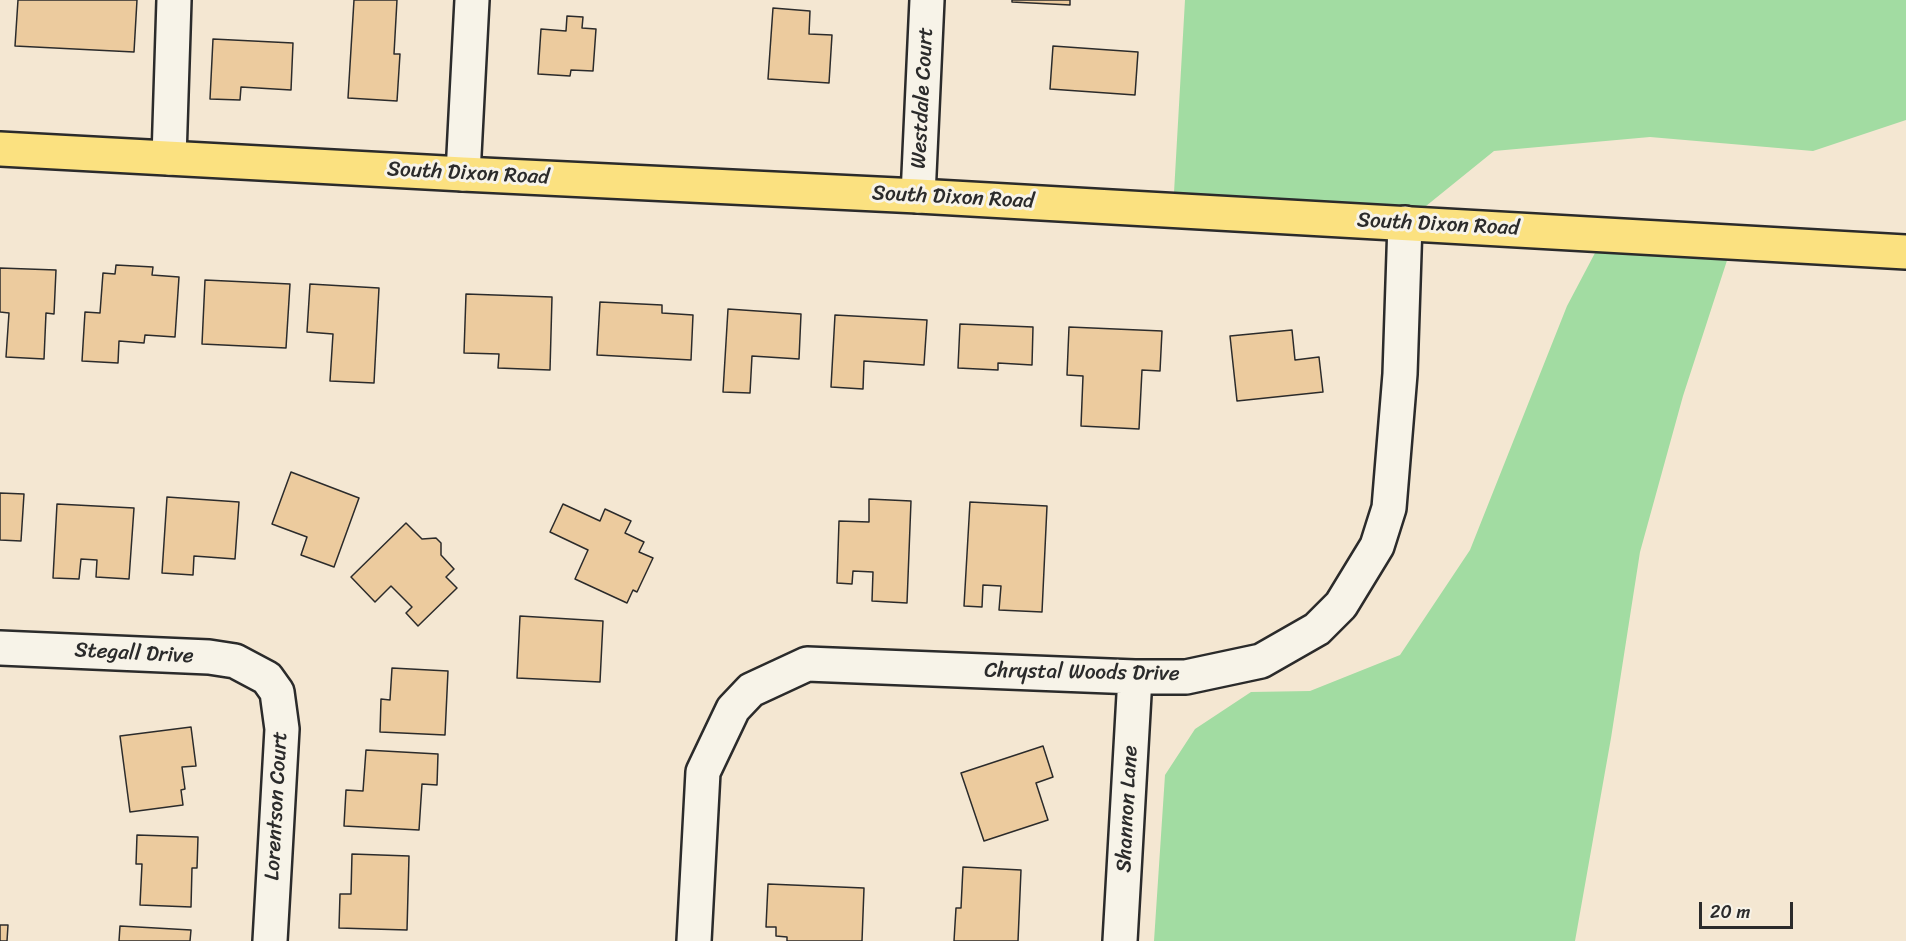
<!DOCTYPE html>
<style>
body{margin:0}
#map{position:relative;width:1906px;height:941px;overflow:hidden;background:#f4e7d2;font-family:Sriracha,sans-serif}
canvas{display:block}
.scale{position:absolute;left:1699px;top:902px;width:94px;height:27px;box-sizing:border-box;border:3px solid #2b2b2b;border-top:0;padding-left:8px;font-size:18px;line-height:21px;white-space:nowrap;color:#2b2b2b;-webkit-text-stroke:4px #f7f3e8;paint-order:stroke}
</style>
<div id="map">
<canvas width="1906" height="941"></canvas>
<div class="scale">20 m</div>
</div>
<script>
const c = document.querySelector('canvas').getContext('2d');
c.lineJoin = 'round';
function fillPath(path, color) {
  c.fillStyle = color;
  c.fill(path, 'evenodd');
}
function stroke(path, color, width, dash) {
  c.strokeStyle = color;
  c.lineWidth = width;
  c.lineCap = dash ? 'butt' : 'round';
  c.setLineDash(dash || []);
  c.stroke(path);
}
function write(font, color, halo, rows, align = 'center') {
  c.font = font + ' Sriracha,sans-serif';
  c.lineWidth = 6;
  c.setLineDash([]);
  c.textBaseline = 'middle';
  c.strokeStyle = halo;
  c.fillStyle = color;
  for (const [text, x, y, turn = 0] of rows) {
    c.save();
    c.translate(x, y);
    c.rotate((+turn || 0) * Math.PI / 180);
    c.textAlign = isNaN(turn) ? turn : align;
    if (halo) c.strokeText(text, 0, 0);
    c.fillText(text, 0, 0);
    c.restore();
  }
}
fillPath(new Path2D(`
 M1185 0H1906V120L1813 151 1650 137 1494 151 1405 223 1173 210Z
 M1605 234 1733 242 1683 396 1640 552 1611 738 1575 941H1154L1165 775 1195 729 1251 692 1310 691 1400 655 1470 550 1567 306Z`), '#a2dca2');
const building = new Path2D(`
 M18 0H137L134 52 15 46Z
 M354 0H397L394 54H400L397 101 348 98Z
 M1012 0H1070V5L1012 2Z
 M773 8 810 11 809 34 832 35 829 83 768 79Z
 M567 16 583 17 582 28 596 29 593 71 571 70 570 76 538 74 541 29 566 31Z
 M213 39 293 43 291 90 241 87 240 100 210 99Z
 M1053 46 1138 52 1135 95 1050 89Z
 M116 265 153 267 152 275 179 277 175 337 145 335 144 343 119 341 118 363 82 361 85 312 100 313 103 273 115 274Z
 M0 268 56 270 54 314 46 313 44 359 6 357 9 313 0 312Z
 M205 280 290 284 286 348 202 344Z
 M310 284 379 288 374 383 330 381 333 334 307 332Z
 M466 294 552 297 550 370 498 368 499 354 464 353Z
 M600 302 662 305V313L693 315 691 360 597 355Z
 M728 309 801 314 799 359 752 356 750 393 723 392Z
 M835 315 927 320 924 365 864 361 863 389 831 387Z
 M960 324 1033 327 1032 365 998 363V370L958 368Z
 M1069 327 1162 331 1160 371 1142 370 1139 429 1081 426 1083 376 1067 375Z
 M1292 330 1295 360 1319 357 1323 392 1237 401 1230 336Z
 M291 472 359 498 334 567 301 555 307 537 272 524Z
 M0 493 24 494 21 541 0 540Z
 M167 497 239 502 235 559 194 556 193 575 162 573Z
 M869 499 911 501 907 603 872 601 873 572 853 571 852 584 837 583 839 521 869 522Z
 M970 502 1047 506 1042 612 999 610 1001 586 983 585 982 607 964 606Z
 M57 504 134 508 129 579 96 577 97 560 81 559 79 579 53 578Z
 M563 504 600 521 605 509 631 521 625 533 644 542 639 552 653 558 637 592 633 590 627 603 575 579 588 550 550 532Z
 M406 523 422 539 436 538 441 543V555L454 569 446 577 457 588 418 626 406 613 412 607 391 586 375 602 351 577Z
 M520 616 603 621 600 682 517 678Z
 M392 668 448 671 445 735 380 732 381 699 390 700Z
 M191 727 196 766 182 767 185 789 181 790 183 805 130 812 120 736Z
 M1043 746 1053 777 1036 783 1048 820 984 841 961 773Z
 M366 750 438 754 437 785 422 784 419 830 344 826 346 790 363 791Z
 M137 835 198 837 197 868H192L191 907 140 905 142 864H136Z
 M352 854 409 856 407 930 339 928 340 894H351Z
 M963 867 1021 870 1018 941H954L956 908H961Z
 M768 884 864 888 862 941H787V937L776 936V927H766Z
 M0 925H8L7 941H0Z
 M120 926 191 930 190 941H119Z`);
fillPath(building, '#eccb9e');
stroke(building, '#2b2b2b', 1.5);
const minor = new Path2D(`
 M169 158 174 0
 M463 174 472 0
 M918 196 927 0
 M0 648 209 657 235 661 267 678 277 692 282 729 270 941
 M694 941 703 772 733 709 751 690 807 664 1135 677H1186L1261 661 1317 629 1341 605 1377 546 1389 508 1400 374 1405 223
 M1120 941 1135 677`);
const major = new Path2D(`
 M0 149 463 174 918 196 1906 252`);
stroke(minor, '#2b2b2b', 38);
stroke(major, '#2b2b2b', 38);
stroke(minor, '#f7f3e8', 33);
stroke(major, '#fbe180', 33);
write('21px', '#2b2b2b', '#f7f3e8', [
 ["Westdale Court",923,98,-87],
 ["South Dixon Road",468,174,3],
 ["South Dixon Road",953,198,3],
 ["South Dixon Road",1438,225,3],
 ["Stegall Drive",134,654,3],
 ["Chrystal Woods Drive",1082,673,1],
 ["Lorentson Court",277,806,-87],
 ["Shannon Lane",1128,809,-87]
]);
</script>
